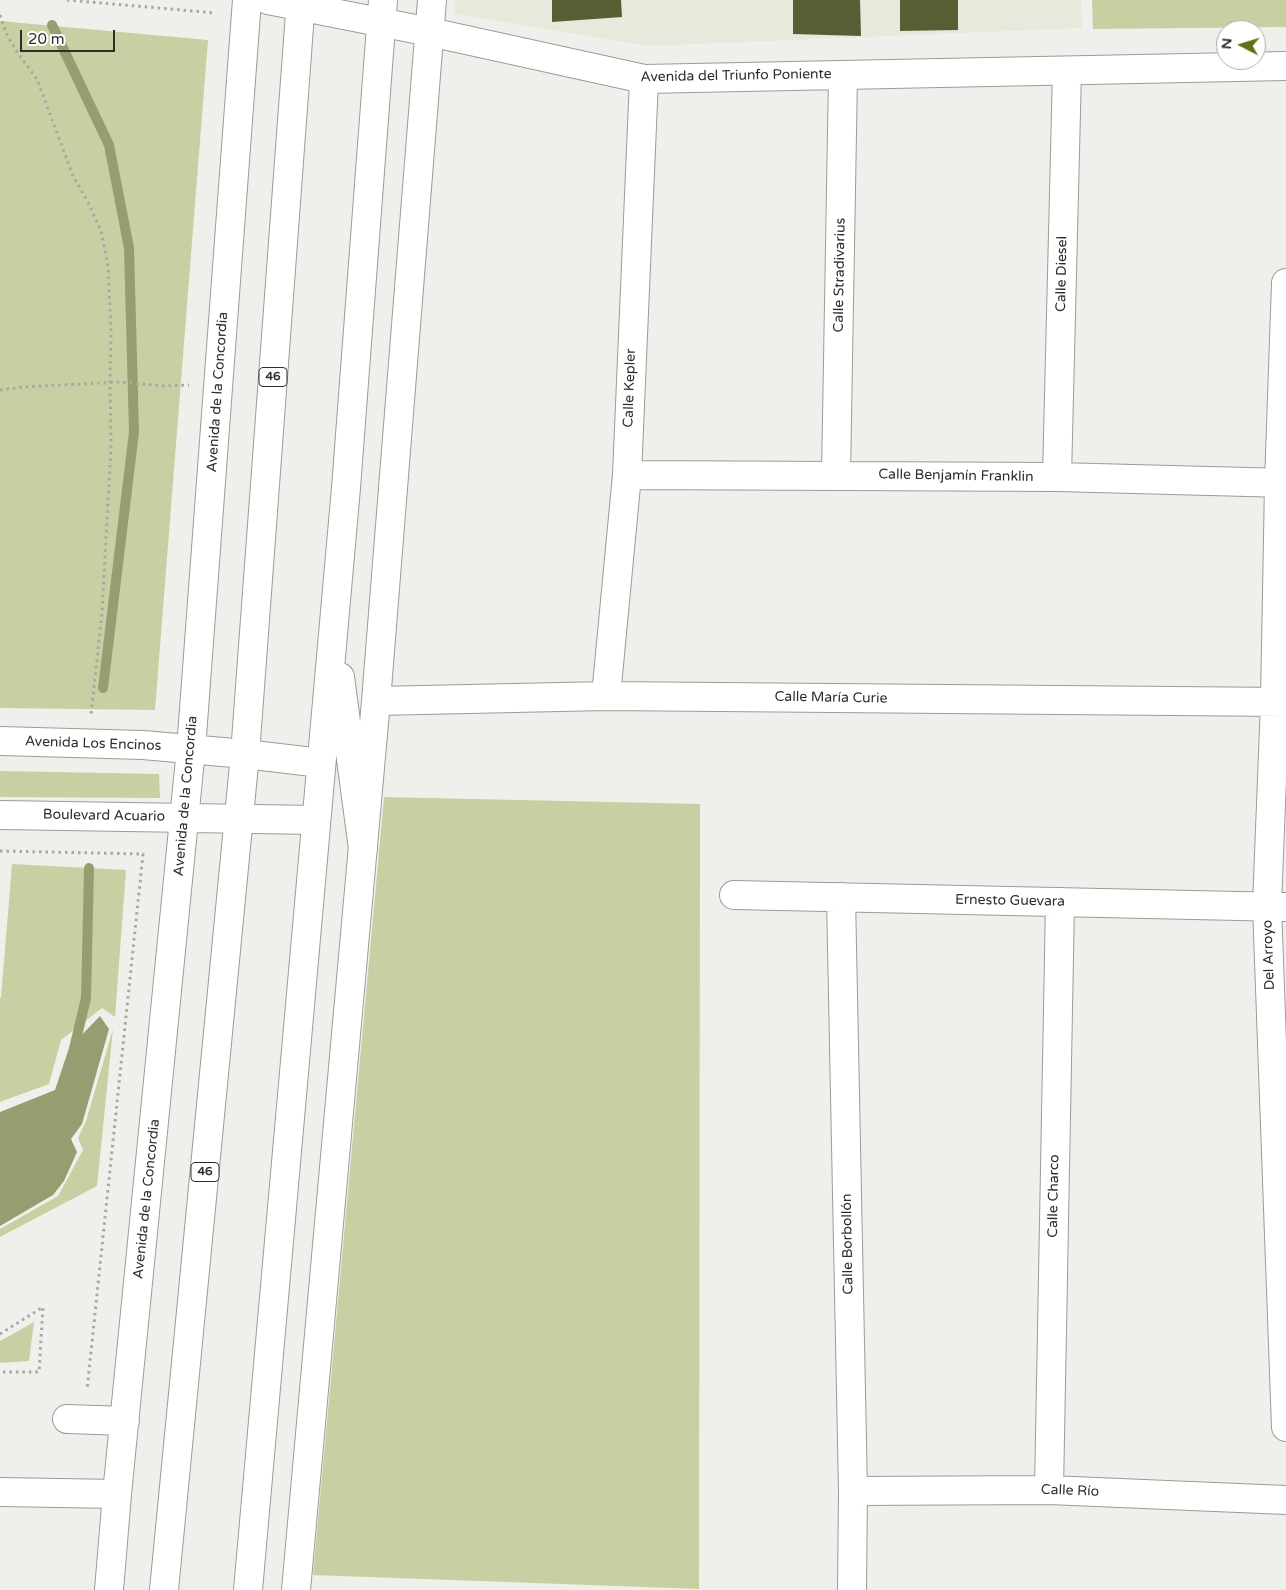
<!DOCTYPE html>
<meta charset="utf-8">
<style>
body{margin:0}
#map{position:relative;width:1286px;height:1590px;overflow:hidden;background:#eff0eb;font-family:"Varela Round",sans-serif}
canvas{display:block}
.north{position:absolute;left:1216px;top:20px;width:50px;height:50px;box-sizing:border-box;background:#fff;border:1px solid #ababab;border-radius:50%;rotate:275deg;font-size:14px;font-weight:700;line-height:20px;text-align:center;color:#2d2e2c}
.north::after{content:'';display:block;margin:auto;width:18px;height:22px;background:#656f17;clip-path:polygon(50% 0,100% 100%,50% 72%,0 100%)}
.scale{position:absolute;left:20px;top:30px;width:95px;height:22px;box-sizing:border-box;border:2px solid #2d2e2c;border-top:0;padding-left:6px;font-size:15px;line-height:18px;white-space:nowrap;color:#2d2e2c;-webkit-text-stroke:4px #fff;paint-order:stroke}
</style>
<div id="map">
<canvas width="1286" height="1590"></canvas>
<div class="north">N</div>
<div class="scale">20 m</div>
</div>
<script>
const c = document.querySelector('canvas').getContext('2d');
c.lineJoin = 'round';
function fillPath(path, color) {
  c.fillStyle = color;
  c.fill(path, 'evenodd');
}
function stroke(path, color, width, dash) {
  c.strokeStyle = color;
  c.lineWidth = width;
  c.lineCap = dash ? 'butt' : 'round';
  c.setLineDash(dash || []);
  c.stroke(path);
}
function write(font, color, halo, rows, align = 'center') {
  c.font = font + ' "Varela Round",sans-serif';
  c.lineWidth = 5;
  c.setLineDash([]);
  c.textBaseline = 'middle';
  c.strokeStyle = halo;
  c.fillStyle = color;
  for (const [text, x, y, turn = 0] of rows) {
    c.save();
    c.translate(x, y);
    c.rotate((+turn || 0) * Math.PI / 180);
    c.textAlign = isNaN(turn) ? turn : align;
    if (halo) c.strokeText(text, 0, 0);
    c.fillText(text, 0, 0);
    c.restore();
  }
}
fillPath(new Path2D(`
 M455 0H1081L1082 28 647 46 454 14Z`), '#e6e9dc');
fillPath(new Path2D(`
 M1092 0H1286V27L1093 29Z
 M0 21 208 40 155 710 0 708Z
 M0 771 159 774 160 798 0 797Z
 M384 797 700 804 699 1589 313 1575Z
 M12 864 126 870 115 1017 102 1008 61 1040 49 1084 0 1102V998L1 997Z
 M113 1029 97 1186 0 1237V1229L58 1196 83 1150 78 1138 86 1121Z
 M34 1322 29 1361 0 1363V1341Z`), '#c8d0a3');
fillPath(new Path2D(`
 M100 1016 109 1029 82 1124 71 1139 77 1152 64 1181 53 1195 0 1226V1112L55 1090 69 1048Z`), '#969e71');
stroke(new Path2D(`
 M52 25 109 145 129 248 134 432 103 688
 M73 1053 86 998 89 868`), '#969e71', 10);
fillPath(new Path2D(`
 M552 0H621L622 17 552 22Z
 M793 0H860L861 36 793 34Z
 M900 0H958V30L900 31Z`), '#575e33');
const minor = new Path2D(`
 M268 0 430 32 644 79 1286 66
 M1286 283 1279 483 1275 702 1267 906 1286 1427
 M627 475 1057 477 1286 483
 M836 475 843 75
 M1057 477 1067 71
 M606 696 627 475 644 79
 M376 701 606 696 1286 702
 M0 741 143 745 245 754 321 763
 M0 815 316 820
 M734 895 1285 907
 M841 897 853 1491 852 1590
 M67 1419 125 1421
 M1049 1490 1060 902
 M853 1491 1049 1490 1286 1500
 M0 1492 117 1494
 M109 1590 117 1494 191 749 247 0
 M296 1590 376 701 432 0`);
const major = new Path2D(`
 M340 677 363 849
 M164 1590 245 754 301 0
 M248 1590 346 488 383 0`);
stroke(minor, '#9b9c97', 30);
stroke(major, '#9b9c97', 30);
stroke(new Path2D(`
 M67 0 216 13
 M0 15 6 33 17 52 37 79 73 176 88 202 101 231 108 266 111 330 110 382 111 447 102 613 91 715
 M0 390 22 387 120 382 165 386 189 385
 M0 851 143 854 87 1390
 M0 1334 43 1307 39 1372H0`), '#a7a8a4', 3, [2.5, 4]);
stroke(minor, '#fff', 28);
stroke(major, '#fff', 28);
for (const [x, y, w] of [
 [273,377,28],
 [205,1172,28]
]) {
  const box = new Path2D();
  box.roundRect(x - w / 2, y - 9.5, w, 19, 4);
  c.fillStyle = '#fff';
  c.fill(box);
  stroke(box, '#2d2e2c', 1);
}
write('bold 12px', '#2d2e2c', null, [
 ["46",273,377],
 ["46",205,1172]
]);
write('14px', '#2d2e2c', '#fff', [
 ["Avenida del Triunfo Poniente",736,76,-1],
 ["Calle Diesel",1062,274,-89],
 ["Calle Stradivarius",840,275,-89],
 ["Calle Kepler",630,388,-88],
 ["Avenida de la Concordia",218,392,-86],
 ["Calle Benjamín Franklin",956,476,1],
 ["Calle María Curie",831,698,1],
 ["Avenida Los Encinos",93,744,2],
 ["Avenida de la Concordia",186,796,-85],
 ["Boulevard Acuario",104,816,1],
 ["Ernesto Guevara",1010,901,1],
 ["Del Arroyo",1269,955,-92],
 ["Calle Charco",1054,1196,-89],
 ["Avenida de la Concordia",147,1199,-84],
 ["Calle Borbollón",848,1244,-91],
 ["Calle Río",1070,1491,2]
]);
</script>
